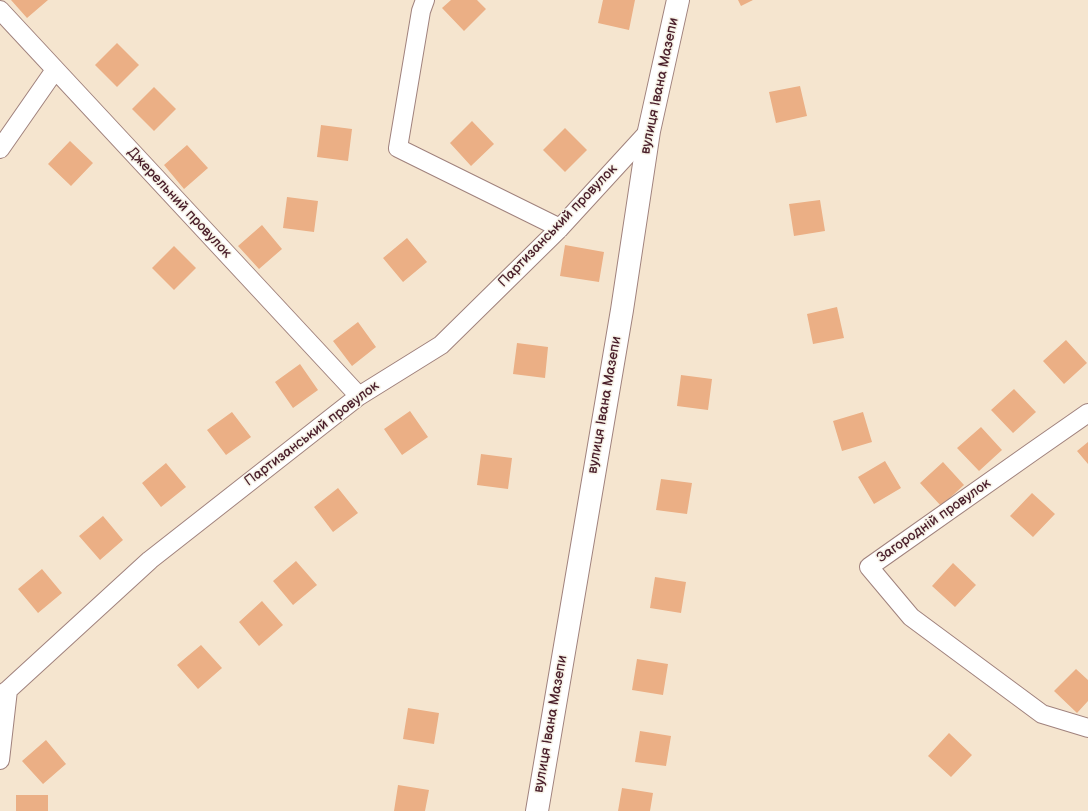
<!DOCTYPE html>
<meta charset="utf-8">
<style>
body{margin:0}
canvas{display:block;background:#f5e5cf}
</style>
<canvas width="1088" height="811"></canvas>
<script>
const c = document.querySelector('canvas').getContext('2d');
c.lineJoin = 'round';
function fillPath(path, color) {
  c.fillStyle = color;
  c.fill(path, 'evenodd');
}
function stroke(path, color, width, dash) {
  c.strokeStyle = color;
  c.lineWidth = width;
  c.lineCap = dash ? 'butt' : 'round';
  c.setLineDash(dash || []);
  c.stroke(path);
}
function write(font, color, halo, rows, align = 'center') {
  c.font = font + ' "Balsamiq Sans",sans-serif';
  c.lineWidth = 3;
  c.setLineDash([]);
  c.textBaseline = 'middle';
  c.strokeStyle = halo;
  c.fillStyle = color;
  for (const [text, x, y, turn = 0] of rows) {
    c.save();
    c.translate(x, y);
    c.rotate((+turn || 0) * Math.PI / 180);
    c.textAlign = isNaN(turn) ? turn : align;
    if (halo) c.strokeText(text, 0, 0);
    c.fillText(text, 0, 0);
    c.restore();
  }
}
fillPath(new Path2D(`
 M11 0H48L27 18Z
 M451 0H477L486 9 464 31 442 8Z
 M603 0H635L629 30 598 23Z
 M738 0H753L741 6Z
 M117 43 139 65 117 87 95 65Z
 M800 86 807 116 776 123 769 92Z
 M154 87 176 109 154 131 132 109Z
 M472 121 494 144 471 166 450 143Z
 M321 125 352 129 348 161 317 157Z
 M565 128 587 150 565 172 543 150Z
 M70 141 93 163 71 186 48 164Z
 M187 145 208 168 184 189 164 165Z
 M287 197 318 201 314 232 283 228Z
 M820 200 825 231 794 236 789 204Z
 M262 225 282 249 259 269 238 246Z
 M407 238 427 262 403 282 383 258Z
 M565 245 604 252 599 282 560 276Z
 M174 246 196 268 174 290 152 268Z
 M837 307 844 338 813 344 807 314Z
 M358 322 376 347 352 366 333 341Z
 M1066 340 1087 363 1064 384 1043 361Z
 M517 343 548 347 545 378 513 374Z
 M300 364 318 390 293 408 275 382Z
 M681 375 712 379 708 410 677 406Z
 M1014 389 1036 412 1013 433 991 410Z
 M410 411 428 437 402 455 384 429Z
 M232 412 251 437 226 455 207 430Z
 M863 412 872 442 842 451 833 421Z
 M981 427 1002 450 979 471 957 448Z
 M1088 442V464L1077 451Z
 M481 454 512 458 508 489 477 485Z
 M885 461 901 488 874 504 858 477Z
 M943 462 964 485 941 506 920 483Z
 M166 463 186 487 161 507 142 483Z
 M661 479 692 483 687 514 656 510Z
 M338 488 358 513 333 532 314 507Z
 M1032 493 1055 514 1033 537 1010 516Z
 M103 516 123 540 100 560 79 536Z
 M296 561 317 585 293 605 273 581Z
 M953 563 976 585 955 607 932 586Z
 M42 569 62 593 38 613 18 589Z
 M655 577 686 582 681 613 650 608Z
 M262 601 283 625 259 646 239 622Z
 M201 645 222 668 198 689 177 665Z
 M637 659 668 664 663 695 632 690Z
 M1076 669 1088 680V701L1077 713 1054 691Z
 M408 708 439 713 434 744 403 739Z
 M640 731 671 736 666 766 635 762Z
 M949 733 972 755 951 777 928 756Z
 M46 740 66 764 43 784 22 761Z
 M398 785 429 790 425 811H394Z
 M622 788 653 793 650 811H618Z
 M16 795H48V811H16Z`), '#ebaf85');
const minor = new Path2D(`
 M425 0 421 11 398 148 560 228
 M0 10 359 396
 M0 149 55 70
 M1088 413 1032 452 869 567 911 617 1042 714 1088 728
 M0 695 8 690 150 560 359 396 441 345 560 228 649 131
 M0 760 8 690`);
const tertiary = new Path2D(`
 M537 811 622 310 649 131 678 0`);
stroke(minor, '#a0827d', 20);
stroke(tertiary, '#a0827d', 24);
stroke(minor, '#fff', 18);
stroke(tertiary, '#fff', 22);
write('14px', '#4a1f2b', '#f7f3e8', [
 ["вулиця Івана Мазепи",660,86,-78],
 ["Джерельний провулок",179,203,47],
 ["Партизанський провулок",558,226,-46],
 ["вулиця Івана Мазепи",605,405,-80],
 ["Партизанський провулок",312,434,-37],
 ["Загородній провулок",934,521,-35],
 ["вулиця Івана Мазепи",551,724,-80]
]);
</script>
